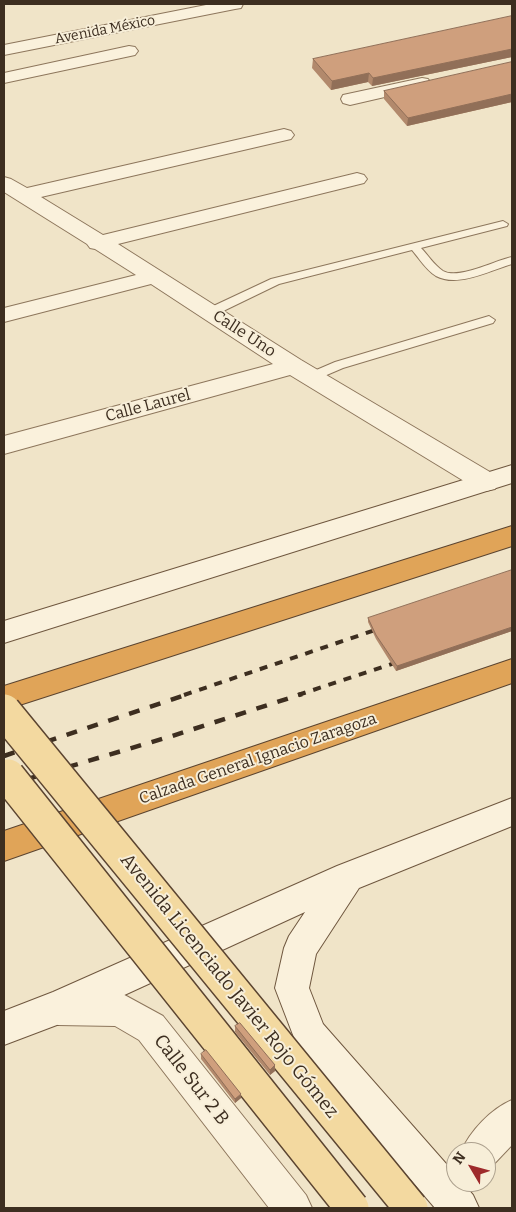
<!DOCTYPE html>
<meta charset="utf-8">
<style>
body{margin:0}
#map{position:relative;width:516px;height:1212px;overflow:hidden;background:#f0e4c8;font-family:Bitter,serif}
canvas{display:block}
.frame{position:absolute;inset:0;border:5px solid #3d2e20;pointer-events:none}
.north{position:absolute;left:446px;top:1142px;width:50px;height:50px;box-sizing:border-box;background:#f7eed8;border:1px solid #ada18e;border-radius:50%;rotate:307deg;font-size:14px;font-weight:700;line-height:20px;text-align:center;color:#3d2e20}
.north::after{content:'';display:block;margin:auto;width:18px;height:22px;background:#9e2a2b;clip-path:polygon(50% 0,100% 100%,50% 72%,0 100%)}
</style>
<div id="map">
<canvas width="516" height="1212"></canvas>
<div class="frame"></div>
<div class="north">N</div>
</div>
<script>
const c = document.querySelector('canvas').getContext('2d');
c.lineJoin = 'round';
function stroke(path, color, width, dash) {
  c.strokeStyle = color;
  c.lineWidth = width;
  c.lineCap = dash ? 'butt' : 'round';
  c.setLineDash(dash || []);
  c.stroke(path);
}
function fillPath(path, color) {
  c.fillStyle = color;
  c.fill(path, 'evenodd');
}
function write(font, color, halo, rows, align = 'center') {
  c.font = font + ' Bitter,serif';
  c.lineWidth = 4;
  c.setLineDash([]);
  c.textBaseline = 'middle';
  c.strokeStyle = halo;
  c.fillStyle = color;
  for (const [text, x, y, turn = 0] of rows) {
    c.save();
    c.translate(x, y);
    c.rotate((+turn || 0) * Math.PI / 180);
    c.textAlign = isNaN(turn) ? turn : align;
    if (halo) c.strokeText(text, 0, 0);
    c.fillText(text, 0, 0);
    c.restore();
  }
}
const lane = new Path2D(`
 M503 221 508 224 507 226 421 248C428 255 434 265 443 271 459 280 496 260 512 257V264C491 270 458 288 436 276 426 270 419 258 412 250L279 284 215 315H207L205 312 207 309 271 279Z
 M489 316 495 320 493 323 343 368 315 380H307L305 377 307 374 335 362Z`);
const street = new Path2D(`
 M211 4H243L241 8 235 9 4 55V45Z
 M129 46 135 47 138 51 135 55 4 83V73Z
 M422 78 428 79 431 83 428 87 350 105 343 103 341 99 343 95Z
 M284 129 291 131 294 135 291 139 41 197 103 235 357 173 364 175 367 179 364 183 118 244 301 360 495 475 499 482 495 489 486 491 477 489 290 375 4 454V436L273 364 151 284 4 322V308L136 275 95 249 90 248 87 244 4 192V177L11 179 27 188Z
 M58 991 119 992 163 1016 306 1195 312 1208H269L139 1040 115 1026 58 1025 46 1020 41 1008 46 996Z
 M512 1100V1145L493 1165 486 1168V1152H461C470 1131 491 1109 512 1100Z`);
const secondary = new Path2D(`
 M512 465V483L4 643V621Z
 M512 798V826L359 888 316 954 309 988 323 1024 456 1175V1182H462L473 1195 479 1208H435L298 1048 275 988 284 948 289 936 305 912 70 1020 4 1045V1011L53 992 337 866Z`);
const highway = new Path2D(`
 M512 526V546L4 710V686Z
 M512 659V683L4 861V831Z`);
stroke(lane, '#8d765c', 2);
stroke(street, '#8d765c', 2);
stroke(secondary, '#6f573f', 2);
stroke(highway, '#5b4430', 2);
fillPath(lane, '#faf1dc');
fillPath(street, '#faf1dc');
fillPath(secondary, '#faf1dc');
fillPath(highway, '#e0a458');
stroke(new Path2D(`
 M184 695 384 627
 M298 695 404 660`), '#3d2e20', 4, [8, 8]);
stroke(new Path2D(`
 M4 756 188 694
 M4 786 172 736 302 694`), '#3d2e20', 4.5, [11, 11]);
const primaryBridge = new Path2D(`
 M4 711 411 1208
 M8 776 352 1208`);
stroke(primaryBridge, '#5b4430', 36, []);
stroke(primaryBridge, '#f3d9a0', 33);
fillPath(new Path2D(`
 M512 16V57L372 86 368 82 331 90 312 68 313 59Z
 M512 62V102L407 126 384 99V91Z
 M512 570V631L396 671 376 639 368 622V618Z
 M235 1026 275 1065V1071L270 1075 235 1032Z
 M201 1054 241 1098 235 1103 201 1059Z`), '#b2896c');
fillPath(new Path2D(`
 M512 49V57L372 86 373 78Z
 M369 73 368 82 331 90 332 81Z
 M512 94V102L407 126 408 118Z
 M512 627V631L396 671 397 666Z
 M275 1065V1071L270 1075V1070Z
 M241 1094V1098L235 1103V1099Z`), '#916f58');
const building = new Path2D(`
 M512 16V49L373 78 369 73 332 81 313 59Z
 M512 62V94L408 118 384 91Z
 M512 570V627L397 666 376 635 368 618Z
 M240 1023 275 1065 270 1070 235 1026Z
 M206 1050 241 1094 235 1099 201 1054Z`);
fillPath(building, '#cf9f7d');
stroke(building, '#916f58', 1);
write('14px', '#3d2e20', '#f7eed8', [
 ["Avenida México",105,30,-11]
]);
write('16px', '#3d2e20', '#f7eed8', [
 ["Calle Uno",244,334,33],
 ["Calle Laurel",148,406,-15],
 ["Calzada General Ignacio Zaragoza",258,759,-19]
]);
write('19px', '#3d2e20', '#f7eed8', [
 ["Avenida Licenciado Javier Rojo Gómez",229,986,51],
 ["Calle Sur 2 B",191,1080,52]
]);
</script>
